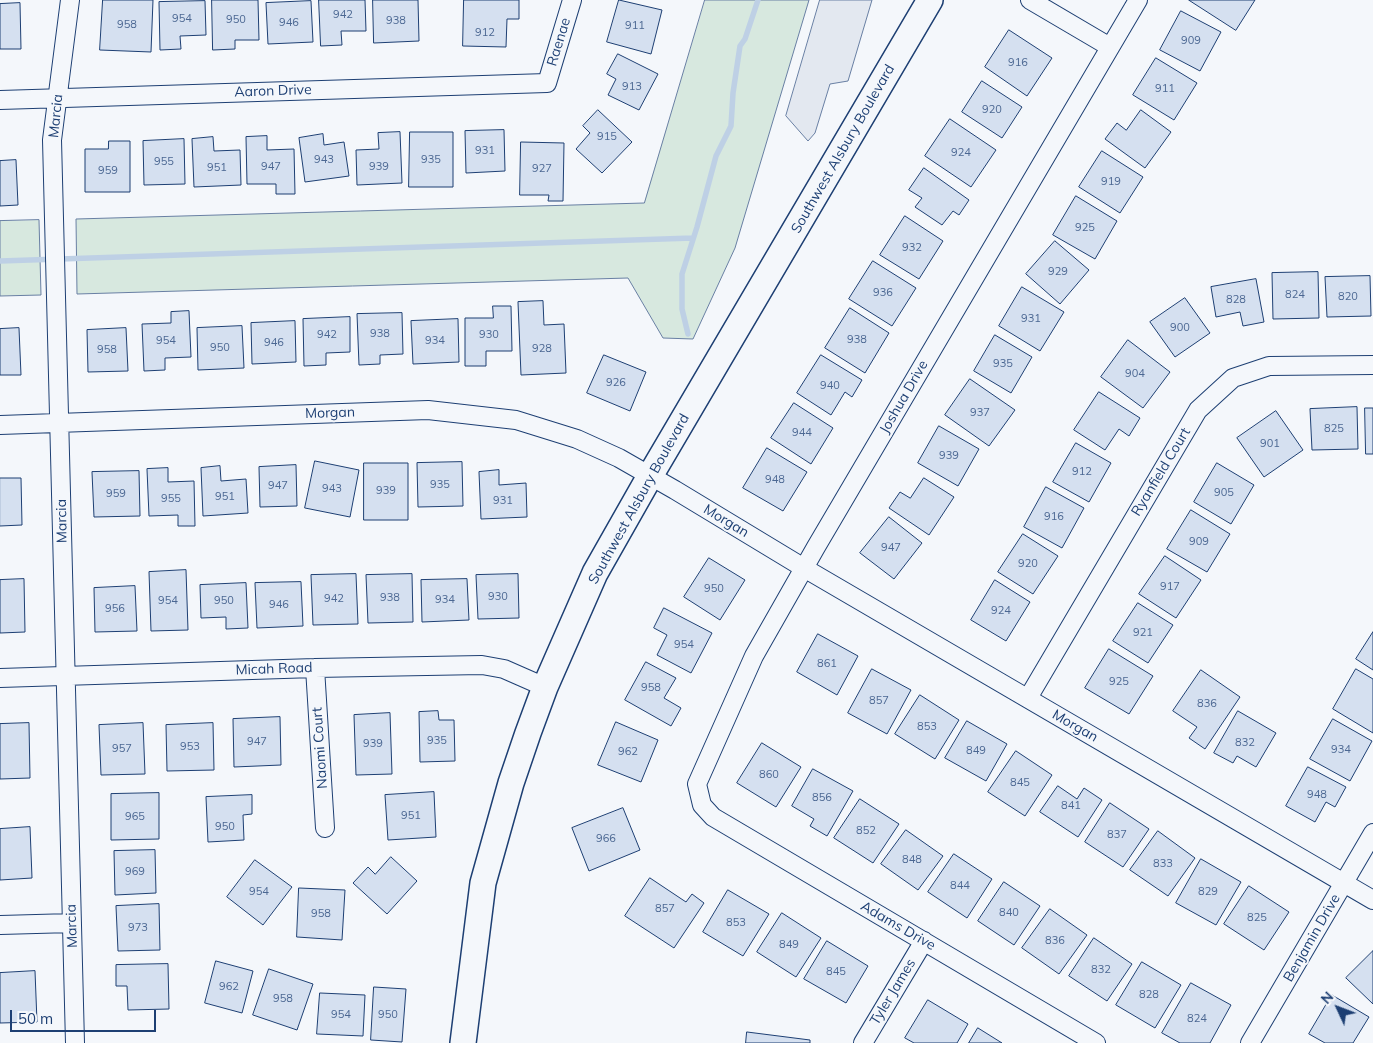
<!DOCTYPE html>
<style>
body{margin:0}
#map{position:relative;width:1373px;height:1043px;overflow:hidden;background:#f4f7fb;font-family:Mulish,sans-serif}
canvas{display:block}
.north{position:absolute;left:1313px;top:983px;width:50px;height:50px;-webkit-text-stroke:4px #f4f7fb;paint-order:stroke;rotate:313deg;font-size:14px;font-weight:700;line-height:20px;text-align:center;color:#1d3f73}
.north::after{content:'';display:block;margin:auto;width:18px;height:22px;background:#1d3f73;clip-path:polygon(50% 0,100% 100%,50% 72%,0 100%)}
.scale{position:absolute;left:10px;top:1010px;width:146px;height:22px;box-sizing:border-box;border:2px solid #1d3f73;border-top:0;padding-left:6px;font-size:15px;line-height:18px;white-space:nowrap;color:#1d3f73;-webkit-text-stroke:4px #f4f7fb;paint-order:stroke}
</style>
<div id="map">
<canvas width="1373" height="1043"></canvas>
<div class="north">N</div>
<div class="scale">50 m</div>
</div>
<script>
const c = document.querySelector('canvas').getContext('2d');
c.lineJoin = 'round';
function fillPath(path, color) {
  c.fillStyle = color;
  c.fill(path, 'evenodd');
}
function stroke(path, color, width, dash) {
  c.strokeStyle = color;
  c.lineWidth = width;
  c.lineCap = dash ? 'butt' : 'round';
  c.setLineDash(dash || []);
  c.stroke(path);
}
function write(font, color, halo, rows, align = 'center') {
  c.font = font + ' Mulish,sans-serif';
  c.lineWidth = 4;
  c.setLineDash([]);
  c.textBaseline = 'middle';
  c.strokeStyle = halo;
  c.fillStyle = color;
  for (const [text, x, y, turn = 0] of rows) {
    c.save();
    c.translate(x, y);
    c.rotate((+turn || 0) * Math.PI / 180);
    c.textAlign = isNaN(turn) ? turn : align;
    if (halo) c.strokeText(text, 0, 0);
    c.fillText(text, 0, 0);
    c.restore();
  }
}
const green = new Path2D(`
 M705 0H809L735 248 693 339 663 338 628 278 77 294 76 219 644 203Z
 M39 220 41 295 0 296V221Z`);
fillPath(green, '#d7e8df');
stroke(green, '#687fa3', 1);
const parking = new Path2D(`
 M820 0H872L848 81 830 84 815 133 808 141 786 116Z`);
fillPath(parking, '#e3e8f0');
stroke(parking, '#687fa3', 1);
stroke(new Path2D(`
 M0 261 693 238
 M688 334 682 309V274L697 227 716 156 731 126 733 93 740 46 745 39 758 0`), '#bed0e5', 5.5);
const building = new Path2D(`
 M103 0H153L151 52 100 50Z
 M212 0H258L259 40H235V49L213 50Z
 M319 0H365L366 31H341L342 45 321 46Z
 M373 0H418L419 41 374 43Z
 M464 0H519V19H507L506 47 463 46Z
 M619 0 662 10 651 54 607 42Z
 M1189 0H1255L1236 30Z
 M205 1 206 35 180 36 181 49 160 50 159 2Z
 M311 1 313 42 268 44 266 3Z
 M20 3 21 49H0V4Z
 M1181 11 1221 32 1200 71 1160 50Z
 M1009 30 1052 58 1027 96 985 67Z
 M618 54 658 74 639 110 608 95 616 79 607 74Z
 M1156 58 1197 83 1174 120 1133 95Z
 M982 81 1022 107 1002 138 962 112Z
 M598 110 632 142 602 173 576 149 590 133 583 126Z
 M1141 110 1171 132 1145 168 1105 139 1117 123 1126 130Z
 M950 119 996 150 971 187 925 156Z
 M504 130 505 171 466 173 465 131Z
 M400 132 402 183 357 185 356 150 379 149 378 133Z
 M410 132H453V187H409Z
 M323 134 324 145 344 142 349 176 305 182 299 138Z
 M267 136V150L294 149 295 194H276V184H247L246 137Z
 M213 137 214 151 240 150 241 185 194 187 192 139Z
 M184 139 185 184 144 185 143 141Z
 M109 141H130V192H85V149H108Z
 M521 142 564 143 563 201H548L549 195H520Z
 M1102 151 1143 177 1120 213 1079 187Z
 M16 160 18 205 0 206V161Z
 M924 168 969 200 959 215 953 211 942 225 915 207 922 198 909 190Z
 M1076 196 1117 221 1095 259 1053 235Z
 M905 216 943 241 919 279 880 255Z
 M1055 241 1089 270 1060 304 1026 274Z
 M873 261 916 288 892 326 849 299Z
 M1318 272 1319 318 1273 319 1272 273Z
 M1370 276 1371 316 1327 317 1325 277Z
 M1256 279 1264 322 1243 326 1240 312 1216 317 1211 287Z
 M1022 287 1064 312 1040 351 999 326Z
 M1185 298 1210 333 1175 357 1150 322Z
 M543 301 544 325 564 324 566 373 521 375 518 302Z
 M493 306H511L512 351H486V366H465V318H493Z
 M850 308 889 333 865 373 825 348Z
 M189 311 191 357 165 358V370L144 371 142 324 171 323V312Z
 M402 313 403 354 380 355V364L359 365 357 314Z
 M350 317V352L326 353V365L304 366 303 319Z
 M458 319 459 362 413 364 411 321Z
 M295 321 296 362 252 364 251 323Z
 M242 326 244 368 198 370 197 328Z
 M19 328 21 375H0V329Z
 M126 328 128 371 88 372 87 330Z
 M995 335 1032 357 1011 393 974 371Z
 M1128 340 1170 372 1143 408 1101 377Z
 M604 355 646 372 630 411 587 393Z
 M821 355 862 380 852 397 845 392 831 415 797 393Z
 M970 379 1015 410 989 446 945 415Z
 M1099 392 1140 418 1129 436 1119 429 1105 450 1074 430Z
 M794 403 833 428 811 464 771 438Z
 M1357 407 1358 449 1312 450 1310 409Z
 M1365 408H1373V454H1366Z
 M1276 411 1303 450 1264 477 1237 438Z
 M939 426 979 449 958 486 918 463Z
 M1076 443 1111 463 1089 502 1053 482Z
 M767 448 807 472 783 511 743 488Z
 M315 461 359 470 350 517 305 508Z
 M462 462 463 506 418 507 417 463Z
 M364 463H408V520H364Z
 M1217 463 1254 485 1231 524 1194 502Z
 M296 465 297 506 260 507 259 467Z
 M220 466 221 481 246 479 248 513 203 516 201 468Z
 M168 468V482L194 481 195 526H178V515L149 516 147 469Z
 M499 470V485L526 483 527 517 481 519 479 472Z
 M139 471 140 516 94 517 92 472Z
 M0 478H21L22 525 0 526Z
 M924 478 954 497 929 535 889 508 900 492 910 498Z
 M1046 487 1084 508 1062 548 1024 527Z
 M1191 510 1230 534 1207 572 1167 549Z
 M889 517 922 543 894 579 860 553Z
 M1023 534 1058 556 1033 594 998 572Z
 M1165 556 1201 580 1176 618 1139 594Z
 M709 558 745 580 720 620 684 597Z
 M186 570 188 630 151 631 149 572Z
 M356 574 358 624 313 625 311 575Z
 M412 574 413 622 368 623 366 575Z
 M518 574 519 618 478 619 476 575Z
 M24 579 25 632 0 633V580Z
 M467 579 469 620 422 622 421 580Z
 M995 580 1030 602 1006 641 971 620Z
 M301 582 303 626 257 628 255 583Z
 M246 583 248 628 226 629V617L201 618 200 585Z
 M135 586 137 631 95 632 94 588Z
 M1138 603 1173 625 1148 663 1113 641Z
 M664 608 712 633 691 673 657 655 667 635 654 628Z
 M1373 632V670L1356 659Z
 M818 634 858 656 837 695 797 672Z
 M1109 649 1153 676 1129 714 1085 688Z
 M646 662 676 678 664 698 681 708 671 726 625 700Z
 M872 669 911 690 887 734 848 713Z
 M1356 669 1373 679V733L1333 709Z
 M1201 670 1240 697 1205 749 1189 738 1197 727 1173 711Z
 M920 695 959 720 935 759 895 734Z
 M438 711 439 720H454L455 761 420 762 419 712Z
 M1238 711 1276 733 1256 767 1237 756 1233 763 1214 753Z
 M390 713 392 774 356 775 354 715Z
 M280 717 281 765 234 767 233 719Z
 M1333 719 1372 741 1350 781 1310 759Z
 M967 721 1007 744 986 781 945 758Z
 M616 722 658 740 641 782 598 765Z
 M29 723 30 778 0 779V724Z
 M143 723 145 774 101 775 99 725Z
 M213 723 214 770 167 771 166 725Z
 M762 743 801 767 776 807 737 783Z
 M1016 751 1052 775 1025 816 988 792Z
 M1308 767 1346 787 1335 807 1326 802 1315 822 1286 806Z
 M813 769 853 791 827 836 810 826 814 819 792 806Z
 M1058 786 1077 799 1084 788 1102 800 1078 837 1040 812Z
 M434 792 436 837 388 840 385 795Z
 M159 793V839L111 840V794Z
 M252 795V814L243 815 244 840 208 842 206 797Z
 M860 799 899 824 873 863 834 838Z
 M1110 803 1149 829 1123 867 1085 842Z
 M623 808 640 850 589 871 572 828Z
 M30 827 32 878 0 880V829Z
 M906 830 943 856 918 890 881 864Z
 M1158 831 1195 858 1168 896 1130 870Z
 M155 850 156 893 115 895 114 851Z
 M954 854 992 879 967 918 928 892Z
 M391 857 417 881 387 914 353 883 368 867 375 874Z
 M1201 859 1241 882 1216 925 1176 903Z
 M255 860 292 887 263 925 227 897Z
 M650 878 686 902 692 894 704 903 674 948 625 916Z
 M1004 882 1040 906 1014 945 978 921Z
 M1249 886 1289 912 1264 950 1224 924Z
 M299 888 345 890 342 940 297 937Z
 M728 890 769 914 743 956 703 932Z
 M159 904 160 950 118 951 116 906Z
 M1050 909 1087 935 1059 974 1022 948Z
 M782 913 821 938 796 977 757 952Z
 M1094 938 1132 964 1107 1001 1069 976Z
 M827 941 868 966 846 1003 804 979Z
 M1373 951V1004L1346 978Z
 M216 961 253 971 242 1013 205 1003Z
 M1142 962 1181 985 1155 1028 1116 1005Z
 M168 964 169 1009 128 1010 127 986H116V965Z
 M269 969 313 984 297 1030 253 1015Z
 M35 971 37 1022 0 1023V973Z
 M1191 983 1231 1005 1210 1043H1180L1162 1033Z
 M374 987 406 989 402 1042 371 1040Z
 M320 993 365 995 363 1036 317 1034Z
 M1332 995 1369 1017 1353 1043H1325L1309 1034Z
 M928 1000 968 1024 957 1043H914L905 1038Z
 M978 1028 1002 1043H969Z
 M747 1032 810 1040V1043H746Z`);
fillPath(building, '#d5e0f0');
stroke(building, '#1d3f73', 1);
const minor = new Path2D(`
 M70 0 52 140 75 1043
 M1030 0 1110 47
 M0 100 547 83 572 0
 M0 425 428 410 516 420 577 439 619 458 675 490 804 568 1373 900
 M315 668 325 828
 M0 678 315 668 482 665 504 669 545 687
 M1028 698 1198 410 1233 378 1269 366 1373 365
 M0 925 72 923
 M863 1043 924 941
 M1096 1043 713 817 702 805 697 784 754 656 816 547 1138 0
 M1250 1043 1373 833`);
const secondary = new Path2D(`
 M463 1043 483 883 511 783 528 733 545 687 595 573 650 476 930 0`);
stroke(minor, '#1d3f73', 20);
stroke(secondary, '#1d3f73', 28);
stroke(minor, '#f4f7fb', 18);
stroke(secondary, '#f4f7fb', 25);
write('11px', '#4b6792', null, [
 ["942",343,15],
 ["954",182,19],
 ["950",236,20],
 ["938",396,21],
 ["946",289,23],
 ["958",127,25],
 ["911",635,26],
 ["912",485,33],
 ["909",1191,41],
 ["916",1018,63],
 ["913",632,87],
 ["911",1165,89],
 ["920",992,110],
 ["915",607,137],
 ["931",485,151],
 ["924",961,153],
 ["943",324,160],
 ["935",431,160],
 ["955",164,162],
 ["947",271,167],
 ["939",379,167],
 ["951",217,168],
 ["927",542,169],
 ["959",108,171],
 ["919",1111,182],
 ["925",1085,228],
 ["932",912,248],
 ["929",1058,272],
 ["936",883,293],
 ["824",1295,295],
 ["820",1348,297],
 ["828",1236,300],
 ["931",1031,319],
 ["900",1180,328],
 ["938",380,334],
 ["942",327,335],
 ["930",489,335],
 ["938",857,340],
 ["954",166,341],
 ["934",435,341],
 ["946",274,343],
 ["950",220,348],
 ["928",542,349],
 ["958",107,350],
 ["935",1003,364],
 ["904",1135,374],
 ["926",616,383],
 ["940",830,386],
 ["937",980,413],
 ["825",1334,429],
 ["944",802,433],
 ["901",1270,444],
 ["939",949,456],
 ["912",1082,472],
 ["948",775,480],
 ["935",440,485],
 ["947",278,486],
 ["943",332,489],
 ["939",386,491],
 ["905",1224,493],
 ["959",116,494],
 ["951",225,497],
 ["955",171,499],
 ["931",503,501],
 ["916",1054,517],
 ["909",1199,542],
 ["947",891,548],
 ["920",1028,564],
 ["917",1170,587],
 ["950",714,589],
 ["930",498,597],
 ["938",390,598],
 ["942",334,599],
 ["934",445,600],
 ["954",168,601],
 ["950",224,601],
 ["946",279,605],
 ["956",115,609],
 ["924",1001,611],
 ["921",1143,633],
 ["954",684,645],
 ["861",827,664],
 ["925",1119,682],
 ["958",651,688],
 ["857",879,701],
 ["836",1207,704],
 ["853",927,727],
 ["935",437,741],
 ["947",257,742],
 ["832",1245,743],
 ["939",373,744],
 ["953",190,747],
 ["957",122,749],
 ["934",1341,750],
 ["849",976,751],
 ["962",628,752],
 ["860",769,775],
 ["845",1020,783],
 ["948",1317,795],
 ["856",822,798],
 ["841",1071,806],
 ["951",411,816],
 ["965",135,817],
 ["950",225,827],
 ["852",866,831],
 ["837",1117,835],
 ["966",606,839],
 ["848",912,860],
 ["833",1163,864],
 ["969",135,872],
 ["844",960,886],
 ["954",259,892],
 ["829",1208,892],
 ["857",665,909],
 ["840",1009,913],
 ["958",321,914],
 ["825",1257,918],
 ["853",736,923],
 ["973",138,928],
 ["836",1055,941],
 ["849",789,945],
 ["832",1101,970],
 ["845",836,972],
 ["962",229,987],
 ["828",1149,995],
 ["958",283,999],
 ["954",341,1015],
 ["950",388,1015],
 ["824",1197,1019]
]);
write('14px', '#1d3f73', '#f4f7fb', [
 ["Raenae",559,42,-73],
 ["Aaron Drive",273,91,-2],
 ["Marcia",56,116,-84],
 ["Southwest Alsbury Boulevard",843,149,-60],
 ["Joshua Drive",904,397,-60],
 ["Morgan",330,413,-2],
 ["Ryanfield Court",1161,472,-59],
 ["Southwest Alsbury Boulevard",639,499,-61],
 ["Marcia",62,521,-91],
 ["Morgan",726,521,31],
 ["Micah Road",274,669,-2],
 ["Morgan",1075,726,30],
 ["Naomi Court",320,748,-94],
 ["Marcia",72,926,-92],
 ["Adams Drive",898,926,30],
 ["Benjamin Drive",1312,938,-60],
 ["Tyler James",893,992,-59]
]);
</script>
